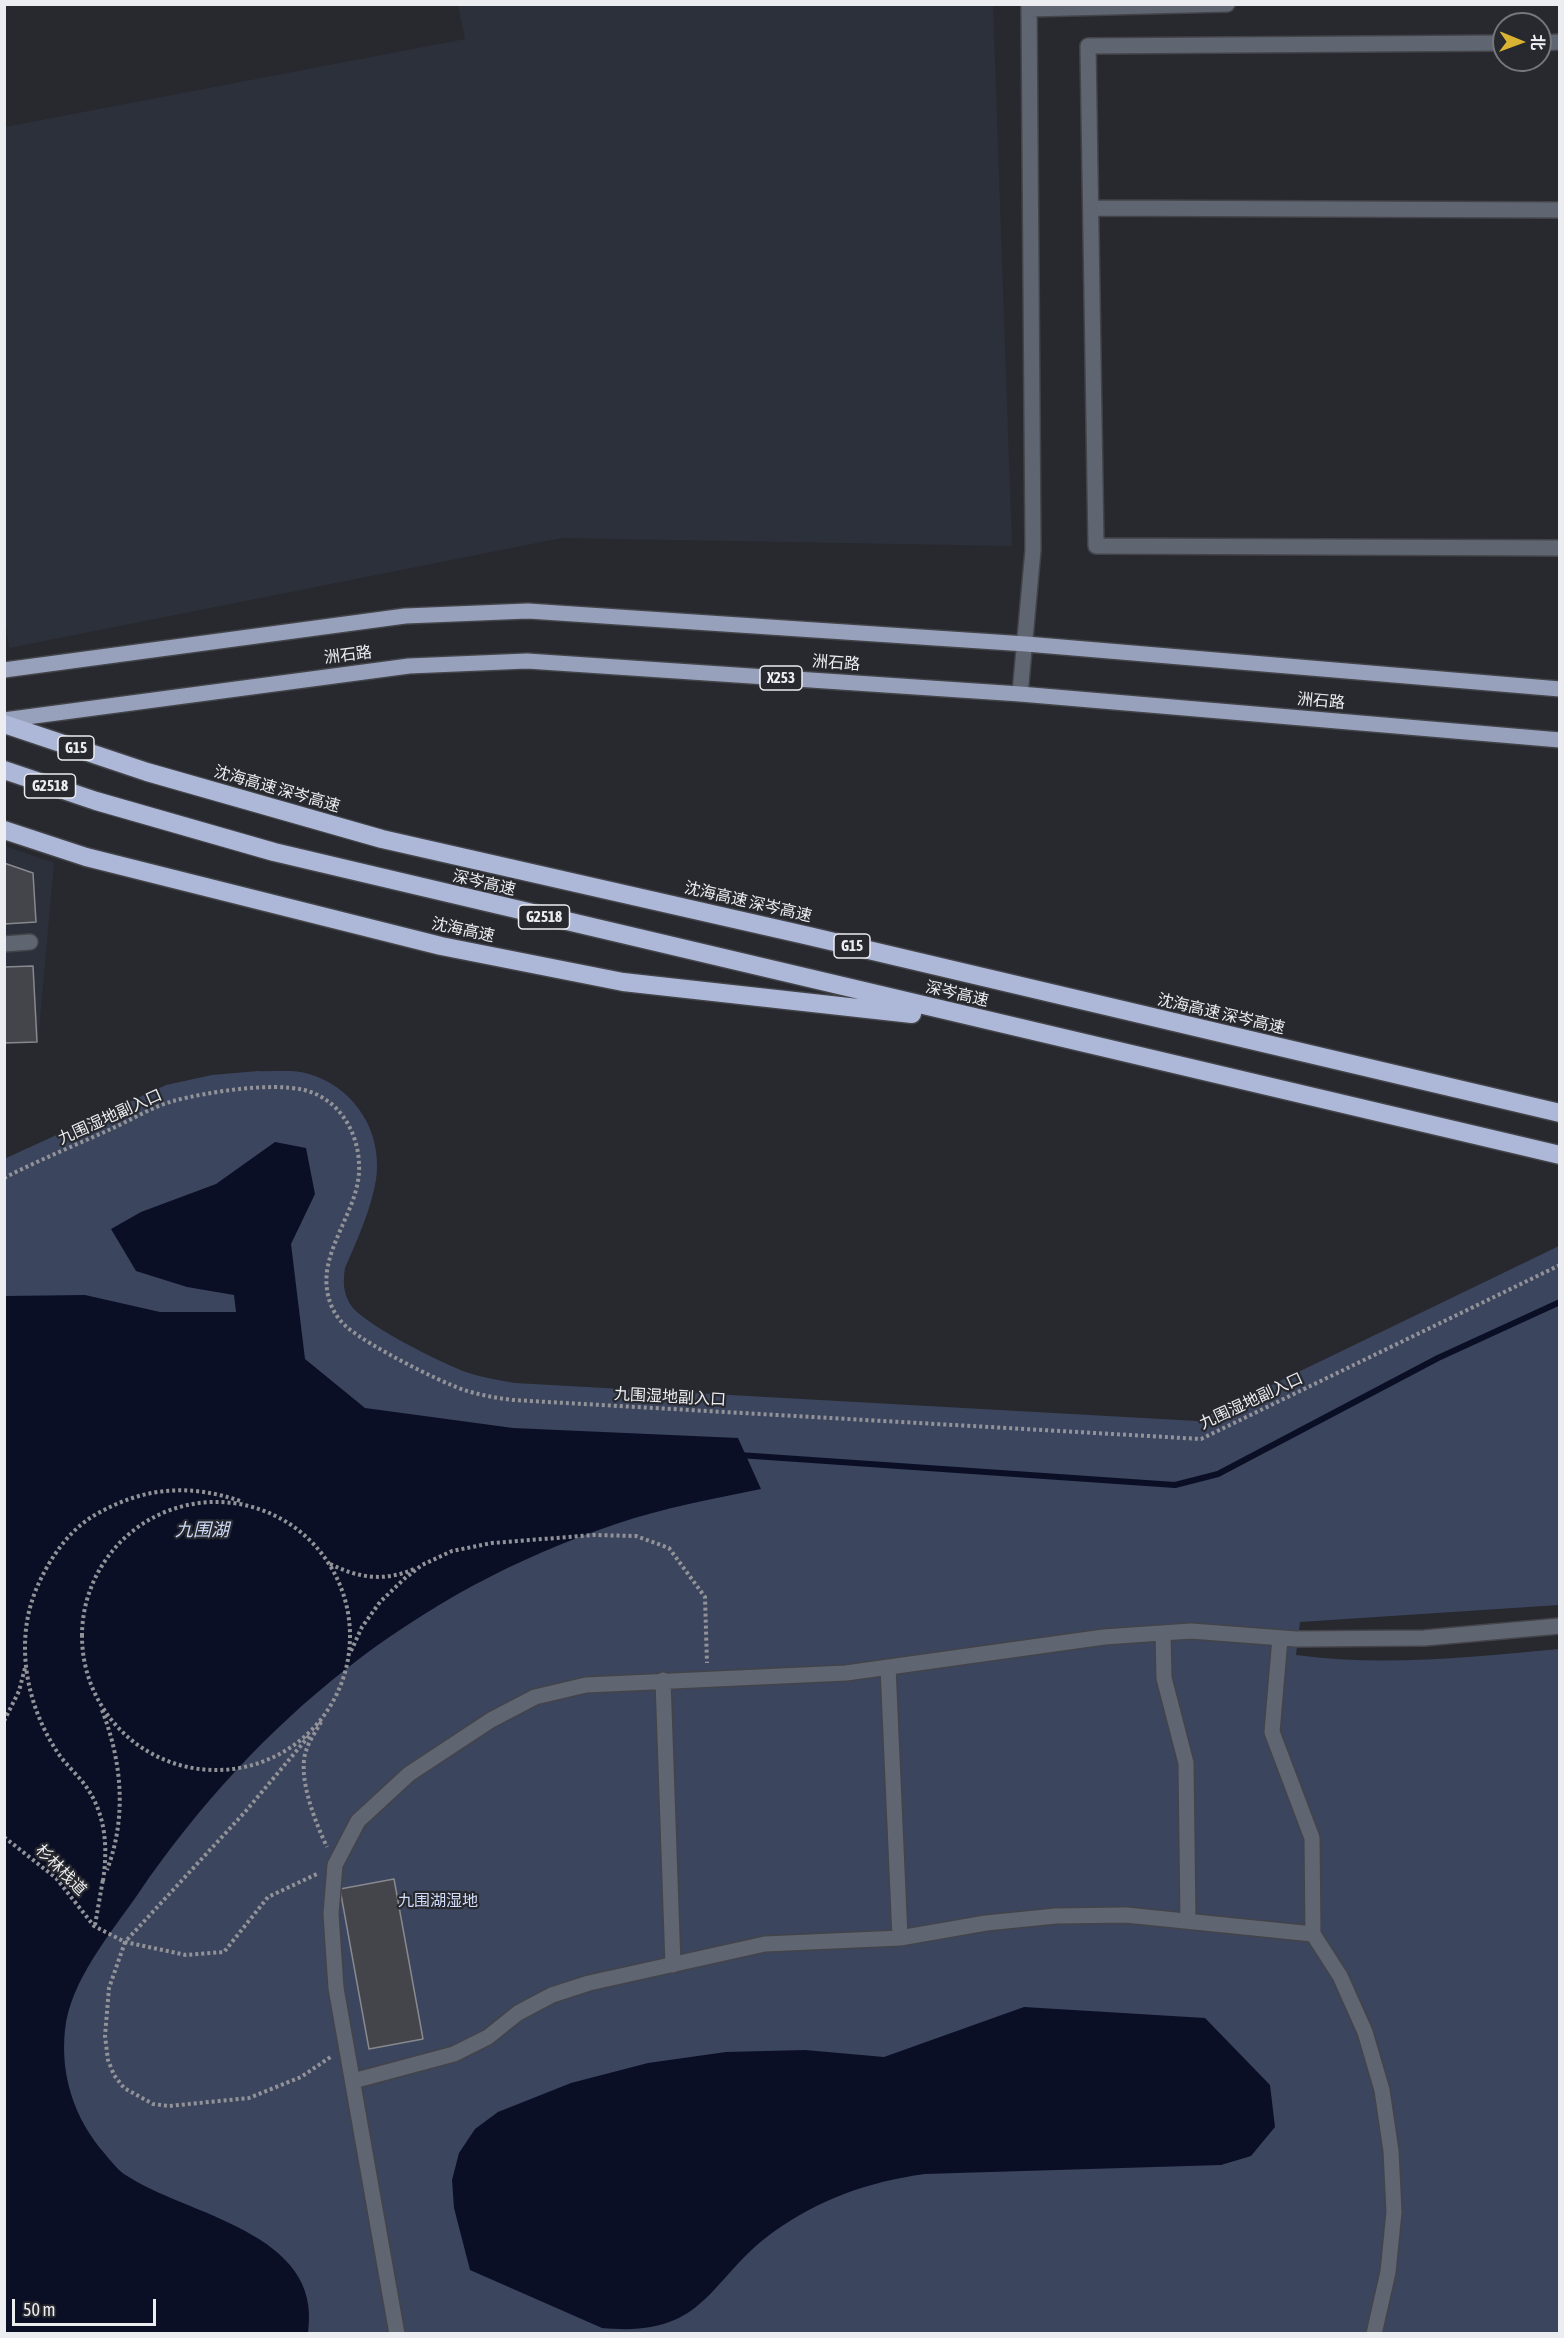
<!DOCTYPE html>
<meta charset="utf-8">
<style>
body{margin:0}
#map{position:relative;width:1564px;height:2338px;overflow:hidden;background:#27292e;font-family:"Asap Condensed","Noto Sans SC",sans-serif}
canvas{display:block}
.frame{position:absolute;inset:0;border:6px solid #ecedf1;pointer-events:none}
.north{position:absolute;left:1492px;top:12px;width:60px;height:60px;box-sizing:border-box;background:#27292e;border:2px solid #76777c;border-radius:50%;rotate:91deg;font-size:16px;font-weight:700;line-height:24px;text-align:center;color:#ecedf1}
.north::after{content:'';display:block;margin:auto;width:21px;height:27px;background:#dab333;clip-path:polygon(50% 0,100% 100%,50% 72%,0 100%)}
.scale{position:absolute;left:12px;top:2299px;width:144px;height:27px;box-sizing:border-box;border:3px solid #ecedf1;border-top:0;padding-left:8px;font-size:18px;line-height:21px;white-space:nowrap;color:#ecedf1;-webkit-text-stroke:4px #27292e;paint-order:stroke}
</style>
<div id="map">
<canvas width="1564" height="2338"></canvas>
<div class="frame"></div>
<div class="north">北</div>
<div class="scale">50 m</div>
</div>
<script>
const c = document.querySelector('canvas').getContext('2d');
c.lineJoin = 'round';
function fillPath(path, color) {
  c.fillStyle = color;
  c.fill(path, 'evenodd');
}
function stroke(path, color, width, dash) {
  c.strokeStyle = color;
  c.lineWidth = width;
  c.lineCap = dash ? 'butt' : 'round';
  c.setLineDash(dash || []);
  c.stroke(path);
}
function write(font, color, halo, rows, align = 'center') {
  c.font = font + ' "Asap Condensed","Noto Sans SC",sans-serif';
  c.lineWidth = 4.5;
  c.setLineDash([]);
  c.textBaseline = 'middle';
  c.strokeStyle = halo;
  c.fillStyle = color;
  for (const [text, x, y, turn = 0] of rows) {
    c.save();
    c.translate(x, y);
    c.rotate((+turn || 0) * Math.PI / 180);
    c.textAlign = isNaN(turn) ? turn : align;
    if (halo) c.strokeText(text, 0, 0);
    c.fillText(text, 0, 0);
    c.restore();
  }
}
fillPath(new Path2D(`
 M458 5H993L1012 546 562 538 9 648 4 611 5 127 465 39Z
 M5 846 54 863 38 1041 5 1044Z`), '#2c303b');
fillPath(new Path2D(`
 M258 1071C274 1072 294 1069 309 1074 350 1086 378 1124 377 1167 377 1196 357 1241 345 1268 343 1281 343 1292 350 1304 362 1324 445 1365 469 1373 484 1378 499 1380 515 1383L1197 1421 1559 1246V1605L1300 1622 1296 1655C1382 1667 1473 1657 1559 1649V2333H5L4 1159 166 1085 212 1075Z`), '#3c455e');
fillPath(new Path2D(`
 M275 1142 306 1148 315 1194 291 1244 305 1359 365 1408 513 1428 738 1438 761 1489C712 1499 663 1508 616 1524 415 1591 257 1720 138 1894 111 1933 70 1981 65 2030 60 2076 75 2120 105 2154 111 2161 117 2169 124 2174 186 2216 324 2231 308 2333H5V1296L85 1295 160 1312H236L234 1295 187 1287 136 1271 111 1229 141 1212 216 1184Z
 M1024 2007 1205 2018 1270 2085 1275 2127 1251 2156 1221 2165 925 2174C867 2182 820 2199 772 2233 707 2281 706 2338 602 2328L470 2270 454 2208 452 2180 459 2153 475 2129 498 2112 571 2083 648 2063 726 2052 805 2050 884 2057Z`), '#0a0f26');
stroke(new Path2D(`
 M739 1455 1175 1485 1218 1474 1438 1358 1560 1302`), '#0a0f26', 6);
const building = new Path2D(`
 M4 863 33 873 36 922 4 924Z
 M33 966 37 1042 4 1043V967Z
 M394 1879 423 2039 369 2049 340 1889Z`);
fillPath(building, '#43454b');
stroke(building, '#87898f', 1.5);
const minor = new Path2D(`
 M1029 9 1227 4
 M1504 43 1088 46 1096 546 1560 548
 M1540 43 1560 42
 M1091 208 1560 210
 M1020 694 1033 550 1029 4
 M4 944 30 942
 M1163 1633 1164 1678 1186 1763 1188 1921
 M1280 1638 1272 1732 1312 1838 1313 1934 1340 1976 1365 2032 1382 2090 1391 2151 1394 2212 1388 2272 1374 2334
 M888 1667 900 1938
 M663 1680 673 1965
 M353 2081 454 2054 488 2037 518 2013 552 1995 589 1983 765 1944 900 1938 986 1923 1056 1916 1126 1915 1313 1934
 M397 2334 336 1988 331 1914 335 1865 358 1821 409 1774 491 1720 535 1697 586 1685 846 1673 1104 1637 1191 1631 1296 1639 1424 1638 1560 1626`);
const major = new Path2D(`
 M4 670 405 616 528 611 1026 644 1560 689
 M4 720 409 666 527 661 1020 694 1560 740`);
const highway = new Path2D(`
 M4 724 147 772 382 839 809 936 1560 1113
 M4 770 96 801 274 852 1560 1155
 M4 830 86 857 441 946 623 982 912 1014`);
stroke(minor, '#434449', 18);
stroke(major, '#434449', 18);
stroke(highway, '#434449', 21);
stroke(new Path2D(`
 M4 1178C39 1160 76 1145 111 1129 131 1120 152 1107 173 1101 207 1092 270 1082 304 1090 338 1098 358 1131 359 1164 362 1210 315 1252 329 1299 332 1310 339 1321 348 1328 371 1347 436 1380 464 1390 480 1395 496 1398 513 1400L1201 1439 1560 1265
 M82 1636a134 134 0 1 1 268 0a134 134 0 1 1-268 0Z
 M330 1564C359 1578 384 1582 414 1569
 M351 1651 362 1627 380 1602 404 1579 422 1565 452 1551 492 1543 594 1535 636 1536 669 1548 705 1597 707 1663
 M102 1710C122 1762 127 1817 107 1870
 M4 1721 19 1691 25 1668
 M321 1722C316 1731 309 1741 306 1751 297 1777 316 1824 327 1847
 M309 1736 245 1812 125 1942 109 1988 105 2036 108 2060 114 2075 124 2088 153 2104 169 2106 249 2098 301 2077 332 2056
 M4 1837 56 1878 94 1926 125 1942 186 1955 224 1952 268 1897 319 1873
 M103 1881C108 1847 106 1814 85 1785 76 1773 64 1763 56 1750 25 1702 14 1638 38 1585 50 1558 69 1530 95 1515 143 1487 190 1483 243 1502
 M95 1925 103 1879`), '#929398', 4, [3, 3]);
stroke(minor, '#606572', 15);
stroke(major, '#97a1bc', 15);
stroke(highway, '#adb8d9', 18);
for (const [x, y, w] of [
 [781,678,42],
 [76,748,36],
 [50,786,51],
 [544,917,51],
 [852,946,36]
]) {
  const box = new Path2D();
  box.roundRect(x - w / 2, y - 12, w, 24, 4.5);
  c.fillStyle = '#27292e';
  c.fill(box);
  stroke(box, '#ecedf1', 1.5);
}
write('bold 15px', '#ecedf1', null, [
 ["X253",781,678],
 ["G15",76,748],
 ["G2518",50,786],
 ["G2518",544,917],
 ["G15",852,946]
]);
write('16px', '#ecedf1', '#27292e', [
 ["洲石路",348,655,-7],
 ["洲石路",836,663,4],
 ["洲石路",1321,701,5],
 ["沈海高速 深岑高速",277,789,16],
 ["深岑高速",484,883,13],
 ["沈海高速 深岑高速",748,902,13],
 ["沈海高速",463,930,12],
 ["深岑高速",957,994,13],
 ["沈海高速 深岑高速",1221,1014,13],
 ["九围湿地副入口",110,1117,-24],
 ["九围湿地副入口",670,1397,3],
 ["九围湿地副入口",1251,1401,-25],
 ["杉林栈道",61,1870,45]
]);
write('16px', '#d2ddfe', '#27292e', [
 ["九围湖湿地",438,1901]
]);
write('italic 18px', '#cedafa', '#27292e', [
 ["九围湖",202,1530]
]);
</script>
